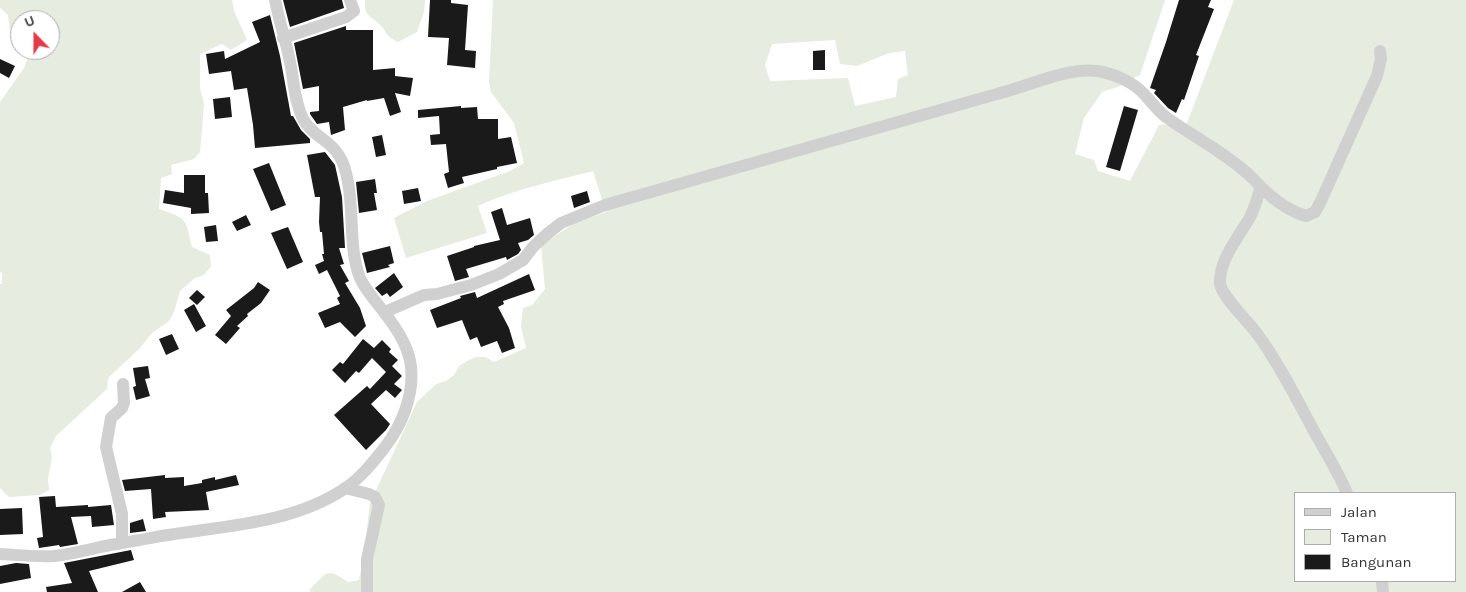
<!DOCTYPE html>
<style>
body{margin:0}
#map{position:relative;width:1466px;height:592px;overflow:hidden;background:#fff;font-family:Karla,sans-serif}
canvas{display:block}
.legend{position:absolute;left:1294px;top:492px;width:162px;height:90px;box-sizing:border-box;background:#fff;border:1px solid #adadad;margin:0;padding:6px 9px;list-style:none;font-size:15px;color:#333}
.legend li{display:flex;align-items:center;gap:10px;height:25px}
.legend b{width:25px;border:1px solid #adadad}
.north{position:absolute;left:10px;top:10px;width:50px;height:50px;box-sizing:border-box;background:#fff;border:1px solid #adadad;border-radius:50%;rotate:338deg;font-size:14px;font-weight:700;line-height:20px;text-align:center;color:#333}
.north::after{content:'';display:block;margin:auto;width:18px;height:22px;background:#e63946;clip-path:polygon(50% 0,100% 100%,50% 72%,0 100%)}
</style>
<div id="map">
<canvas width="1466" height="592"></canvas>
<ul class="legend">
<li><b style="height:6px;background:#d0d0d0"></b>Jalan</li>
<li><b style="height:14px;background:#e6ecdf"></b>Taman</li>
<li><b style="height:14px;background:#1a1a1a"></b>Bangunan</li>
</ul>
<div class="north">U</div>
</div>
<script>
const c = document.querySelector('canvas').getContext('2d');
c.lineJoin = 'round';
function fillPath(path, color) {
  c.fillStyle = color;
  c.fill(path, 'evenodd');
}
function stroke(path, color, width, dash) {
  c.strokeStyle = color;
  c.lineWidth = width;
  c.lineCap = dash ? 'butt' : 'round';
  c.setLineDash(dash || []);
  c.stroke(path);
}
fillPath(new Path2D(`
 M0 0H232L234 11 247 40 231 50 222 44 200 54V88L204 104 200 152 194 159 171 165 172 174 161 178 159 209C188 219 185 218 192 247L210 255 211 266 204 275 195 278 180 291 174 312 169 321 152 333 139 349 108 378 107 389 56 436 50 448 52 458 48 479 49 490 40 495 9 497 0 488V284H2V273L0 272V102L24 68 30 50H50V20H20V41L11 40 8 15 0 8Z
 M365 0H425L424 12 417 32 398 42C384 36 387 30 378 23 374 19 369 17 366 12 365 8 365 4 365 0Z
 M493 0H1165L1140 75 1118 87 1102 92 1084 118 1075 154 1094 160 1098 171 1130 181 1159 125 1187 123 1234 0H1466V592H310V589C328 572 326 567 348 582L359 580 364 554 370 503 417 402 436 384 446 381 454 375 459 366 467 361 476 357H485L494 362 526 348 521 327 523 308 532 305 545 289 541 245 575 223 606 212 593 171C554 181 515 189 478 206L487 233 406 258 394 218 427 201 510 171 524 163 514 123 491 92 489 82ZM835 40 840 64 857 66 889 53 905 51 908 75 898 79 896 97 855 106 848 78 770 81 765 65 772 44ZM1295 493H1455V581H1295Z`), '#e6ecdf');
fillPath(new Path2D(`
 M283 0H342L344 8 290 27Z
 M430 0H451V3L468 5 465 50 476 51 475 68 447 65 449 38 428 37Z
 M1179 0H1211L1208 7 1214 9 1196 55 1199 56 1184 100 1182 99 1176 113 1168 108 1154 93 1156 90 1150 88 1166 42Z
 M270 15 280 56 291 116H293L301 130 310 139V143L255 148 253 125 247 88 234 90 231 71 209 74 206 54 224 51 225 59 260 42 252 22Z
 M346 26V30H373V70L395 68V76L413 78 410 96 395 93 401 112 390 116 384 98 367 101V100L343 107 345 130 331 135 329 122 317 124 310 114V112L319 111V86L303 89 294 43Z
 M825 50V70H813V51Z
 M0 59 15 66 9 78 0 73Z
 M230 97 232 117 215 119 213 99Z
 M461 106V108L477 107 478 119H498V139L511 137 517 163 497 167V169L462 177 464 183 448 188 444 174 449 172 446 144 431 145 430 135 440 134 439 116 418 118V110Z
 M1124 106 1138 110 1120 171 1106 167Z
 M382 135 386 155 376 157 372 137Z
 M325 152 335 165 342 197 345 248H339L344 264 340 265 349 281 345 283 360 308 366 326 355 337 340 322 325 328 318 313 340 304 337 298 340 296 327 270 319 274 315 265 324 261 322 254H324L322 232H320L319 222 320 197H315L307 155Z
 M269 163 286 205 271 211 253 169Z
 M184 175H205V193H208L209 213 191 214V208L163 203 165 190 184 193Z
 M375 179 377 193H374L377 210 359 213 356 182Z
 M418 188 421 201 404 204 402 191Z
 M587 191 590 202 574 208 571 196Z
 M502 208 507 225 530 218 534 235 528 240 518 243 521 250 518 254 507 260 506 257 466 269 469 277 455 281 447 256 474 247V246L500 240 491 212Z
 M246 215 251 225 237 231 232 222Z
 M216 225 218 241 206 242 204 227Z
 M288 227 303 262 287 269 271 233Z
 M390 246 394 263 388 265 390 267 367 273 362 253Z
 M394 273 403 287 390 297 387 293 382 296 375 288Z
 M529 274 535 290 503 301 504 304 498 307 509 328 515 348 502 353 497 341 481 347 477 337 470 340 462 320 437 328 430 310 461 298 460 296 475 292 477 298Z
 M258 282 270 290 261 303 247 314 248 316 237 326 240 328 226 344 215 335 231 316 226 310 254 288Z
 M197 290 205 297 197 305 189 298Z
 M194 304 206 326 196 332 184 310Z
 M172 334 179 349 166 355 159 339Z
 M363 339 374 348 382 340 391 349 389 352 398 360 392 366 402 376 394 384 402 390 395 398 386 390 371 404 390 424 386 430 366 450 334 415 367 386 370 389 386 372 372 358 359 373 356 371 345 383 332 370 340 362 343 364Z
 M148 366 150 378 145 379 150 396 136 400 133 387 136 386 133 368Z
 M165 475V478L184 477V486L202 483V480L215 477V480L236 475 239 485 206 492 209 510 165 512 166 517 153 519 151 489 125 491 122 480Z
 M55 496 56 507 88 505V507L111 505 114 525 92 527 91 516 71 517 78 544 60 547 59 545 39 548 37 538 43 537 39 497Z
 M22 508 23 534 0 535V509Z
 M143 519 146 531 130 533V523Z
 M131 550 134 560 89 571 98 592H47L46 587 72 583 64 563Z
 M16 563 29 564 31 578 0 584V566Z
 M140 582 146 592H122Z`), '#1a1a1a');
stroke(new Path2D(`
 M283 38 346 17 354 11 350 0
 M1261 187C1273 199 1289 211 1306 216L1315 212 1320 203 1377 76 1381 59 1380 51
 M385 312 424 295 437 294 471 285 499 274 523 260 533 247 547 234 561 223 605 205 1011 90C1038 82 1068 68 1097 71 1112 73 1131 81 1142 92 1150 100 1156 109 1166 117 1198 140 1234 157 1261 187 1257 197 1255 209 1249 219 1238 237 1219 261 1220 283 1221 296 1249 322 1258 335 1280 365 1297 400 1315 433 1326 453 1338 472 1347 493
 M345 488 369 494 375 497 379 505 367 559V592
 M122 543V514L106 447 111 418 122 408 124 403 123 384
 M0 554C18 555 36 557 54 556 75 554 96 547 117 544 132 541 147 539 161 536 222 526 292 524 344 489 361 478 373 462 385 447 402 425 414 395 411 367 409 346 396 327 383 311 375 300 366 291 360 278 347 245 356 202 344 166 335 140 314 139 303 119 294 100 294 81 290 62 286 41 279 21 275 0
 M1382 581 1383 592`), '#d0d0d0', 12);
</script>
